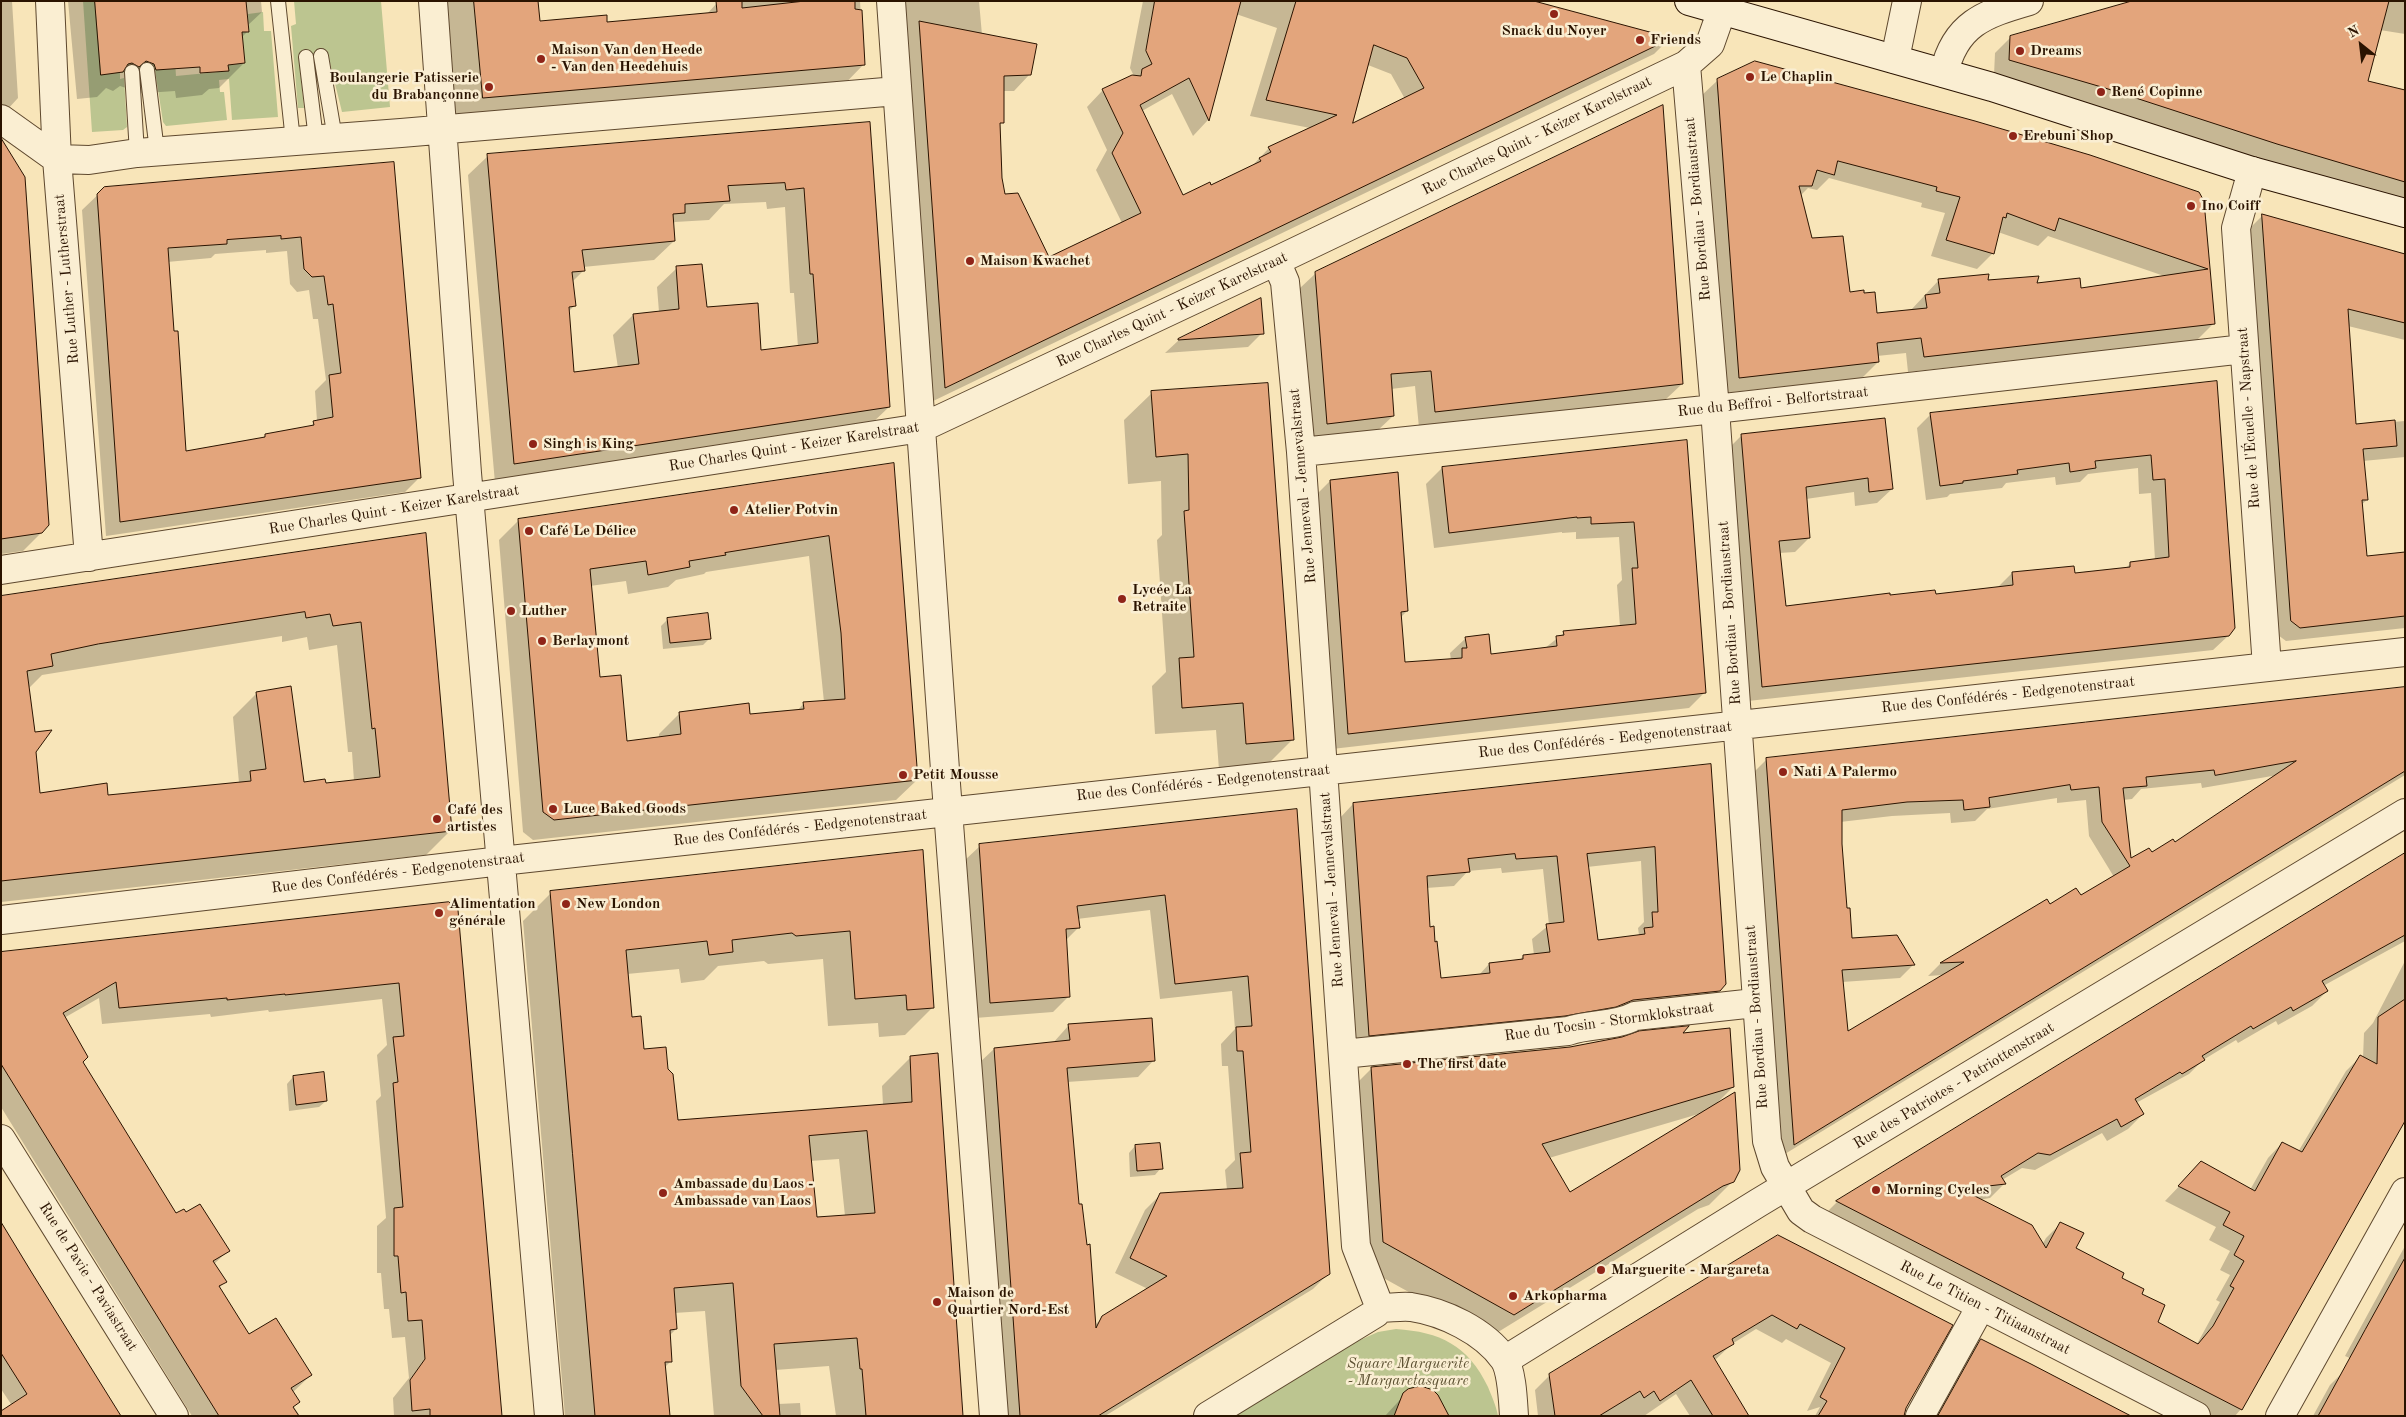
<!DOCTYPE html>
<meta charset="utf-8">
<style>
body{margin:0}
#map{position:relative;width:2406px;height:1417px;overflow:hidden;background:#f8e5b9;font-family:"Old Standard TT",serif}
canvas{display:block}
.frame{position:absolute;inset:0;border:2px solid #2a1300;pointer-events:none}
.north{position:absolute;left:2336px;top:20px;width:50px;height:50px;-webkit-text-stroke:4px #faeed2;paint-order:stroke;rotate:331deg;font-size:14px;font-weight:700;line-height:20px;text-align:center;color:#2a1300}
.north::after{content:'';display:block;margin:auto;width:18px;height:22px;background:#2a1300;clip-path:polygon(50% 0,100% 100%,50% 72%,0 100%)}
</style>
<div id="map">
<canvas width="2406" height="1417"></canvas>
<div class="frame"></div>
<div class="north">N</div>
</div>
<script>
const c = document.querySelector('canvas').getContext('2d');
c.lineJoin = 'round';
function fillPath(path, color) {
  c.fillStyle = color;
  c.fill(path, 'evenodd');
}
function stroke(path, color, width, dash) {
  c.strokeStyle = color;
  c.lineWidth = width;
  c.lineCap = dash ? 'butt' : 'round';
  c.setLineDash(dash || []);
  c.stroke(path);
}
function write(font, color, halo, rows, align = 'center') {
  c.font = font + ' "Old Standard TT",serif';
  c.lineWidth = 5;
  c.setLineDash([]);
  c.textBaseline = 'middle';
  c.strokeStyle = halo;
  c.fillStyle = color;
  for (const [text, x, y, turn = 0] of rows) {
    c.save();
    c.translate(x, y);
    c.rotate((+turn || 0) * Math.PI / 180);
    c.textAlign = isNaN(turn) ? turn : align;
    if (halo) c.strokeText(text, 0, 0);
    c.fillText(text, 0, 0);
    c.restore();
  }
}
fillPath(new Path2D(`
 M83 1H171L176 76 228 71V65L245 63 242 32 249 31 248 14 263 12 264 31H271L278 117 232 120 229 79 219 80 220 92H224L227 120 166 126 163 122 155 70 120 73V79L124 78 127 127 123 130 92 132Z
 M294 1H381L390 107 342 112 328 55 299 58 304 108H298L291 26 296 24Z
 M1396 1329C1440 1332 1468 1345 1488 1387 1492 1397 1496 1405 1498 1416H1230L1358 1341 1378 1332Z`), '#bcc590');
fillPath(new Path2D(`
 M1 1H12L18 98 6 111 1 107Z
 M68 1H261L262 12 247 26 248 31 241 38 244 63 219 88 209 89 202 95 176 98 175 91 131 94 129 89 120 86 113 91 106 88 97 97 77 99Z
 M442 1H537L539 22 606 23 706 15 717 3 738 1H860L864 64 834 95 452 128Z
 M900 1H979L982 35 1030 74 1014 91H1003L1002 122 998 126 1001 178 1004 195 1049 259 1122 223 1096 170 1107 150 1087 107 1103 90 1134 76 1130 68 1143 1H1526L1669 39 1654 54 929 403ZM1236 14 1277 28 1250 116 1310 128 1269 148 1253 165 1211 187 1183 197 1142 111 1172 94 1193 136 1208 120ZM1368 65 1391 74 1405 99 1352 126Z
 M2137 1H2405V34L2380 30 2367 82 2405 91V200L2354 188 1994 75 1995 53 2011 37Z
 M1718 80 2203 201 2213 324 2197 340 1908 372 1906 353 1877 356 1878 362 1862 378 1724 393 1701 96ZM1829 178 1922 203 1921 207 1945 213 1931 256 1977 269 1993 253 1998 232 2038 246 2048 236 2167 277 2080 289 2035 284 1939 280 1910 311 1876 315 1849 294 1811 239 1800 196 1808 188 1817 190Z
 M869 123 889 407 869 426 495 483 468 175 488 156ZM766 202 767 209 785 207 790 293H794L798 347 760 352 706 308 677 268 657 287 659 312 633 315 613 335 618 368 573 373 568 312 575 305 572 282 583 271V267L654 260 674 241 672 224 675 222 709 220 724 204Z
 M1 156 41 533 23 551 1 554Z
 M393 164 420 477 405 492 106 536 82 210 105 188ZM266 250V253L287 251 290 284 297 292 309 290 313 319H318L326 380 315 391 317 421 308 428 266 435 261 439 185 452 167 262 211 258 215 254Z
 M2263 215 2405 254V340L2348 326 2355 425 2405 421V457L2363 461 2367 500 2361 505 2366 557 2405 553V628L2286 641 2278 635 2249 229Z
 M1316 273 1682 384 1665 400 1419 428 1415 386 1391 389 1393 416 1376 432 1311 440 1299 289Z
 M1262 333 1248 347 1165 353 1179 340Z
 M2216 382 2228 636 2213 650 1748 701 1728 449 1742 435 1884 419 1892 489 1877 503 1855 506 1854 492 1806 499 1809 538 1795 552 1779 553 1784 608 1889 596H1935L1997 588 2012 573 2074 574 2125 569 2131 563 2155 560 2151 493 2139 494 2138 468 2088 474 2080 482 2056 485 2055 477 2006 483 2002 488 1950 494 1947 497 1926 500 1917 428 1931 414Z
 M1267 384 1293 739 1265 767 1219 770 1216 730 1155 734 1152 686 1166 672 1157 540 1162 535 1161 481 1128 484 1124 420 1152 393Z
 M1685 442 1704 693 1689 708 1332 749 1315 496 1330 481 1407 611 1400 618 1404 664 1451 660 1450 653 1466 638 1490 655 1545 648 1564 633 1620 627 1617 585 1622 580 1619 537 1576 539V532L1562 533V532L1434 548 1426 484 1442 468Z
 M893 465 917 780 896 800 533 840 523 832 499 540 519 520ZM809 556 824 702 804 703 797 711 749 716 679 714 659 734V738L626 742 599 678 590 586 626 581 628 594 668 587 676 580 704 574 706 572Z
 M425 535 451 830 426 855 1 902V598ZM282 636V642L307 637 309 650 337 645 348 752H352L354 781 325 784 303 783 257 693 233 717 239 783 107 796 39 794 28 689 42 675Z
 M668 619 710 638 703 645 663 649 661 626Z
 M2405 688V775L1780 1157 1753 773 1767 759ZM2278 775 2174 844 2130 860 2123 800 2132 799 2141 789 2201 783 2202 788ZM2057 798V803L2086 800 2089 836 2114 877 2080 897 2049 905 2046 901 1940 964 1928 976 1943 975 1847 1033 1842 982 1900 978 1913 965 1851 940 1846 910 1840 822 1892 816 1950 813 1951 823 1975 821 1987 809Z
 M1710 765 1719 990 1705 1005 1356 1049 1339 819 1353 804ZM1641 861 1644 922 1638 928 1639 935 1597 941 1587 867ZM1501 868 1502 873 1543 869 1549 925 1532 939 1534 955 1523 956 1519 961 1489 964 1479 975 1439 979 1428 928 1426 888 1454 886 1468 871Z
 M1296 810 1329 1273 1313 1289 1105 1416H1004L978 1064 994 1049 1053 1043 1069 1025 1153 1061 1138 1077 1067 1082 1077 1205 1095 1325 1103 1317 1148 1289 1115 1273 1145 1210 1161 1194 1227 1190 1225 1170 1235 1160 1228 1066H1222L1221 1044 1235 1029 1232 991 1160 999 1150 910 1077 919 1078 928 1065 941 1068 997 1053 1012 975 1018 964 861 980 846Z
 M922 852 933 1007 905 1035 879 1037 878 1023 828 1026 823 959 768 964 764 961 718 966 704 980 681 983 679 969 627 974 631 1019 643 1050 667 1070 676 1121 883 1105 882 1086 910 1058 962 1416H836L829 1366 775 1370 778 1404 800 1403 801 1416H714L705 1311 674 1313 676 1329 669 1336 671 1361 664 1368 667 1416H565L523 921 551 893ZM839 1159 845 1216 816 1218 810 1161Z
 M2405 854V941L2323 986 2327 991 2312 1006 2278 1025 2276 1021 2238 1043 2236 1040 2203 1060 2189 1074 2136 1103 2143 1114 2128 1129 2107 1141 2102 1133 2035 1170 2022 1168 2002 1180 2004 1184 1990 1198 1978 1200 2042 1245 2046 1238 2061 1223 2074 1249 2120 1279 2140 1295 2156 1322 2197 1344 2220 1302 2216 1300 2230 1275 2220 1270 2230 1251 2209 1240 2216 1227 2165 1201 2187 1178 2250 1190 2268 1158 2282 1143 2298 1152 2346 1071 2361 1056 2363 1058 2364 1033 2373 1023 2405 961V1118L2241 1409 2235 1416H2211L1823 1216 1837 1202Z
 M448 904 501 1416H394L393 1398 409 1378 405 1337 392 1338 389 1309H384L381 1273H377V1226L386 1218 376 1101 381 1096 377 1055 387 1045 382 999 269 1012 268 1010 211 1017 210 1014 102 1024 99 998 64 1018 82 1062 175 1215 228 1251 214 1264 225 1282 219 1288 249 1336 275 1320 311 1375 292 1393 298 1402 294 1407 300 1416H192L1 1107V953Z
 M1570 1048 1733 1087 1716 1104 1733 1181 1709 1205 1698 1209 1490 1337 1360 1265 1349 1091 1372 1068ZM1702 1113 1570 1194 1549 1158Z
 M293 1077 326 1101 319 1107 289 1111 287 1084Z
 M1135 1146 1161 1168 1155 1175 1130 1177 1129 1153Z
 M1 1224 120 1416 13 1407 1 1389Z
 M1778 1236 1905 1408 1903 1416H1815L1820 1407 1807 1411 1831 1363 1786 1339 1782 1343 1756 1329 1732 1344 1714 1361 1748 1416H1690L1676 1394 1644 1416H1538L1535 1390 1550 1375Z
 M2405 1246V1382L2345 1356Z
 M1981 1340 2128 1416H1933L1966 1355Z
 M2344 1371 2397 1416H2313L2330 1385Z
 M1409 1390 1440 1416H1385Z`), '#0003');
const building = new Path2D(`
 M95 1H246L249 32H242L245 63 228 65 229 71 200 73V67L156 70 154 64 146 61 139 67 132 63 128 64 123 72 101 75Z
 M474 1H538L540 21 607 15V22L717 12 716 1H742V8L805 1H855V9L862 10 865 65 483 98Z
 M1155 1H1241L1209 121 1189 78 1140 105 1183 195 1210 182 1211 185 1261 161 1259 158 1271 152 1268 147 1337 115 1266 100 1296 1H1534L1672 38 945 388 919 21 1037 44 1031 75 1004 76V123H1000L1002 178 1005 194 1018 193 1049 257 1141 213 1112 153 1123 133 1102 89 1132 75 1141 76 1142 69 1152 64 1146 51ZM1374 45 1407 58 1424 88 1353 123Z
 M2132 1H2389L2368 81 2405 90V182L2277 144 2105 88 2009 60 2010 36Z
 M1755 61 1975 121 2090 155 2199 192 2204 201 2215 324 1924 357 1921 338 1877 343 1879 362 1739 378 1717 79ZM1838 161 1937 187 1936 191 1960 197 1946 240 1994 254 2003 217 2006 218 2007 213 2055 231 2059 218 2208 269 2081 288 2080 278 2037 283 2039 276 1988 280 1989 274 1938 279 1940 293 1925 295 1927 308 1877 313 1875 292 1864 293V290L1850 292 1843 236 1812 238 1799 186H1812L1817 170 1834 175Z
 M1663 105 1683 384 1435 412 1431 371 1391 374 1394 416 1327 424 1315 272Z
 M870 122 890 407 514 464 487 154ZM785 183 786 190 804 188 810 274H813L818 343 761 350 758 303 707 307 702 264 676 266 679 309 633 314 639 364 574 372 569 307 576 306 572 272 585 271 582 250 675 241 673 214 685 213V204L730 201 728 186Z
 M1 138 25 177 49 525 42 533 1 539Z
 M394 162 421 478 120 522 97 194 104 187ZM281 236V239L301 237 304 269 312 277 324 276 328 305 333 304 341 373 329 375 333 417 313 421 314 425 265 434V437L186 451 178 331H174L168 248 227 244V240Z
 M2262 214 2405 254V323L2348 309 2356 424 2395 420 2397 446 2363 449 2368 500H2362L2367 556 2405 552V616L2300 628 2291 621Z
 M1261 298 1264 334 1178 340V339Z
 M2217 381 2235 628 2229 636 1762 687 1741 434 1885 418 1893 489 1869 492 1868 478 1806 487 1810 538 1779 541 1786 606 1890 593V595L1935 590 1936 594 2013 585 2012 572 2074 566 2075 573 2130 567V562L2169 557 2165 479 2153 480 2151 455 2095 461 2096 468 2070 472 2069 463 2017 470 2018 474 1963 481V483L1940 486 1930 413Z
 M1268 383 1294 740 1246 744 1243 703 1182 708 1179 658 1194 657 1184 511 1189 510 1188 454 1156 457 1151 391Z
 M1687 440 1706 693 1348 734 1330 480 1398 472 1408 611 1401 612 1405 662 1462 658V648H1467L1465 637 1489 634 1491 654 1557 646 1556 636 1564 635 1563 631 1636 624 1632 568H1638L1634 522 1591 524V517L1577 518V517L1449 533 1442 467Z
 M894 463 918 780 554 820 543 812 518 519ZM829 536 841 633 845 699 803 702 804 709 750 714 749 703 679 712 681 734 627 741 621 675 600 677 590 569 646 561 648 575 690 567 689 561 726 555 725 553Z
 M426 533 452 831 1 881V596ZM305 612 306 618 330 614 333 626 361 622 372 729 375 728 380 777 326 783 325 779 304 782 291 686 256 692 266 769 250 771 251 781 108 795 107 783 40 793 36 752 52 730 35 732 27 671 53 666 51 654 98 644Z
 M708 613 711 639 670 643 667 618Z
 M2405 687V771L1794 1145 1766 758ZM2296 761 2175 842 2173 839 2152 852 2149 848 2131 858 2123 788 2147 786 2146 777 2214 770 2215 775ZM2070 785 2071 790 2099 787 2102 822 2130 866 2081 895 2076 888 2050 904 2047 899 1940 963 1964 962 1848 1031 1842 970 1915 965 1897 935 1852 938 1850 908H1847L1842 844V810L1907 802 1963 800 1964 810 1990 807 1989 798Z
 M1711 764 1726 984 1720 991 1633 1000 1616 1007 1565 1016 1369 1036 1353 803ZM1655 847 1658 912H1652L1653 927 1644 928 1645 934 1598 940 1587 854ZM1515 854 1516 859 1557 856 1564 922 1546 924 1550 952 1523 955V959L1489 963 1490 973 1441 978 1437 941 1435 942 1434 926 1430 927 1427 876 1470 872 1468 859Z
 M1297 809 1330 1274 1098 1416H1020L994 1048 1070 1040 1068 1024 1152 1018 1155 1061 1067 1068 1079 1204H1082L1087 1245 1090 1244 1096 1328 1102 1316 1167 1276 1130 1258 1160 1193 1243 1188 1240 1153 1251 1152 1243 1051H1237L1236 1027 1252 1026 1248 976 1175 984 1165 895 1077 906 1080 928 1066 929 1070 997 990 1003 979 844Z
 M923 850 934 1008 907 1010 906 995 855 999 850 931 796 936 792 933 732 940 733 952 709 955 707 941 626 950 632 1017 641 1016 644 1049 666 1047 668 1069 673 1074 678 1120 912 1102 910 1056 938 1053 963 1416H866L862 1369H860L857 1338 774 1344 780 1416H763L741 1386 733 1283 674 1288 677 1329 670 1330 672 1362H665L670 1416H595L550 891ZM867 1131 875 1213 817 1217 809 1136Z
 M2405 853V935L2322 981 2328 991 2293 1011 2291 1007 2253 1029 2251 1026 2202 1056 2205 1060 2182 1074 2180 1072 2135 1099 2144 1114 2121 1127 2117 1119 2050 1155 2038 1153 2001 1176 2006 1184 1961 1189 2032 1225 2046 1248 2060 1222 2084 1233 2076 1248 2124 1273 2122 1278 2144 1289 2142 1294 2165 1305 2158 1322 2198 1344 2213 1326 2234 1288 2230 1286 2244 1261 2234 1255 2244 1236 2223 1225 2230 1212 2178 1186 2201 1161 2255 1191 2282 1142 2302 1152 2360 1055 2377 1064 2378 1017 2405 999V1121L2242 1410 1836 1201Z
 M449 902 458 910 502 1416H430V1409L412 1411 410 1380 425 1359 422 1320 408 1321 406 1292 401 1293 398 1256H394V1208L403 1207 393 1083 398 1082 393 1037 404 1036 399 983 285 995V994L227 1000V998L119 1008 116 982 63 1013 88 1057 83 1062 176 1213 184 1209 186 1212 200 1204 230 1251 213 1261 227 1282 219 1286 249 1334 276 1318 312 1375 291 1388 300 1402 293 1407 299 1416H219L1 1064V952Z
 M1689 1026 1683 1033 1730 1028 1734 1087 1542 1144 1570 1192 1735 1092 1740 1170 1734 1182 1723 1186 1514 1315 1383 1242 1371 1067 1570 1047 1622 1037 1639 1031Z
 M324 1072 327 1101 296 1105 293 1076Z
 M1160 1143 1163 1169 1137 1171 1135 1145Z
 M1 1222 32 1273 121 1416H1V1411L27 1394 1 1353Z
 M1778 1235 1953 1325 1906 1408 1904 1416H1818L1827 1401 1820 1397 1845 1348 1800 1324 1797 1329 1772 1315 1732 1339 1734 1344 1713 1356 1749 1416H1713L1691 1380 1660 1401 1654 1391 1644 1398 1640 1391 1599 1416H1555L1549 1374Z
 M2405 1258V1416H2318L2365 1330Z
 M1981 1339 2031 1364 2131 1416H1938Z
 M1421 1386 1433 1390 1438 1395 1449 1416H1394L1403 1393 1408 1389Z`);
fillPath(building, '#e3a57c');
stroke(building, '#2a1300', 1);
const lane = new Path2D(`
 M278 1 293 141
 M321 56 335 138
 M306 57 316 139
 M147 70 157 151
 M132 72 137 153`);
const street = new Path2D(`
 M50 1 57 159 89 557
 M433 1 467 473 549 1416
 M891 1 946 784 994 1416
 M1895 59 1907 1
 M1686 65 1715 409 1767 1141 1775 1167 1801 1211 1812 1219 2196 1416
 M1944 73C1955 24 1984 14 2029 1
 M1 119 57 159 89 160 137 153 401 133 897 91
 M2252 171 2236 228 2267 667
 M1276 261 1285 282 1301 452 1356 1246 1380 1308
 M1301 452 1715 409 2244 349
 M1 570 921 428 1276 261 1686 65 1710 44 1722 10
 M1 920 501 861 2405 652
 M1343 1054 1568 1031C1590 1023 1615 1027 1635 1016L1755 1003
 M1 1139 174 1416
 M1505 1360 1758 1203 2405 813
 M1208 1416 1376 1313 1380 1308C1390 1308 1401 1306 1411 1307 1444 1312 1484 1331 1504 1359 1512 1371 1513 1401 1514 1416
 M1920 1416 1981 1306
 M2280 1416 2405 1192`);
const secondary = new Path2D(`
 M1689 1 1992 87 2252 171 2405 213`);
stroke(lane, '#5e482e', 16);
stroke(street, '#5e482e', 30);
stroke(secondary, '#2a1300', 30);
stroke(lane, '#faeed2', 14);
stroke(street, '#faeed2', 28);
stroke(secondary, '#faeed2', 28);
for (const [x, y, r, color] of [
 [1554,14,5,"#8f2418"],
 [1640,40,5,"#8f2418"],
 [2020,51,5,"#8f2418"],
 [541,59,5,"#8f2418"],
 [1750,77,5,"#8f2418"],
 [489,87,5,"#8f2418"],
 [2101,92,5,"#8f2418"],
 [2013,136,5,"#8f2418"],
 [2191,206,5,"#8f2418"],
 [970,261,5,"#8f2418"],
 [533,444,5,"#8f2418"],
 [734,510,5,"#8f2418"],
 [529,531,5,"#8f2418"],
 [1122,599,5,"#8f2418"],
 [511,611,5,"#8f2418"],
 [542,641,5,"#8f2418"],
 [1783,772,5,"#8f2418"],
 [903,775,5,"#8f2418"],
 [553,809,5,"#8f2418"],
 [437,819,5,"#8f2418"],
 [566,904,5,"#8f2418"],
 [439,913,5,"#8f2418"],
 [1407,1064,5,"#8f2418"],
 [1876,1190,5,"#8f2418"],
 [663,1193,5,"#8f2418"],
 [1601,1270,5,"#8f2418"],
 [1513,1296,5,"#8f2418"],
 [937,1302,5,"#8f2418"]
]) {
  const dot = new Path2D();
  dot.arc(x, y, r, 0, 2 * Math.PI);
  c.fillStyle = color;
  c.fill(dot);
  stroke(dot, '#faeed2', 2);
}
write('bold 15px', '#2a1300', '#faeed2', [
 ["Snack du Noyer",1554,31,"center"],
 ["Friends",1650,40],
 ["Maison Van den Heede",551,50],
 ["- Van den Heedehuis",551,67],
 ["Dreams",2030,51],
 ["Le Chaplin",1760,77],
 ["Boulangerie Patisserie",479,78,"right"],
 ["du Brabançonne",479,95,"right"],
 ["René Copinne",2111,92],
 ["Erebuni Shop",2023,136],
 ["Ino Coiff",2201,206],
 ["Maison Kwachet",980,261],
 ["Singh is King",543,444],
 ["Atelier Potvin",744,510],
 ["Café Le Délice",539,531],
 ["Lycée La",1132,590],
 ["Retraite",1132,607],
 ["Luther",521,611],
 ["Berlaymont",552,641],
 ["Nati A Palermo",1793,772],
 ["Petit Mousse",913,775],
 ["Luce Baked Goods",563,809],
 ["Café des",447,810],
 ["artistes",447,827],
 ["Alimentation",449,904],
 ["générale",449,921],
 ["New London",576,904],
 ["The first date",1417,1064],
 ["Ambassade du Laos -",673,1184],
 ["Ambassade van Laos",673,1201],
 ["Morning Cycles",1886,1190],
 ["Marguerite - Margareta",1611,1270],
 ["Maison de",947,1293],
 ["Quartier Nord-Est",947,1310],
 ["Arkopharma",1523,1296]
], 'left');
write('15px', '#2a1300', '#faeed2', [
 ["Rue Charles Quint - Keizer Karelstraat",1537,136,-26],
 ["Rue Bordiau - Bordiaustraat",1698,209,-95],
 ["Rue Luther - Lutherstraat",67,279,-95],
 ["Rue Charles Quint - Keizer Karelstraat",1172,310,-25],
 ["Rue du Beffroi - Belfortstraat",1773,402,-6],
 ["Rue de l'Écuelle - Napstraat",2249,418,-94],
 ["Rue Charles Quint - Keizer Karelstraat",794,447,-9],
 ["Rue Jenneval - Jennevalstraat",1303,486,-95],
 ["Rue Charles Quint - Keizer Karelstraat",394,510,-9],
 ["Rue Bordiau - Bordiaustraat",1730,613,-94],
 ["Rue des Confédérés - Eedgenotenstraat",2008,695,-6],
 ["Rue des Confédérés - Eedgenotenstraat",1605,740,-6],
 ["Rue des Confédérés - Eedgenotenstraat",1203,783,-6],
 ["Rue des Confédérés - Eedgenotenstraat",800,828,-6],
 ["Rue des Confédérés - Eedgenotenstraat",398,873,-7],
 ["Rue Jenneval - Jennevalstraat",1332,890,-94],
 ["Rue Bordiau - Bordiaustraat",1757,1017,-94],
 ["Rue du Tocsin - Stormklokstraat",1609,1022,-8],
 ["Rue des Patriotes - Patriottenstraat",1954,1086,-31],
 ["Rue de Pavie - Paviastraat",88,1277,58],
 ["Rue Le Titien - Titiaanstraat",1985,1308,27]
]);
write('italic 15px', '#5d5132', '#faeed2', [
 ["Square Marguerite",1408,1364],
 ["- Margaretasquare",1408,1381]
]);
</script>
